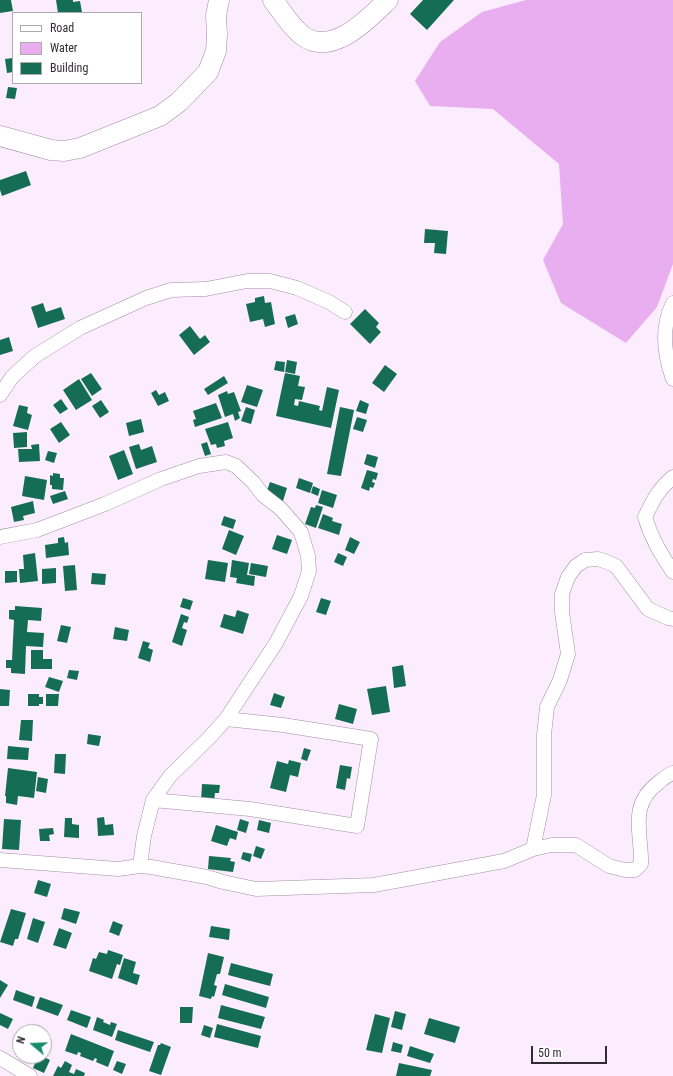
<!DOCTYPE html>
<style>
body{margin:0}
#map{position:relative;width:673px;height:1076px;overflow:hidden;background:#fcedfe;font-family:"Roboto Condensed",sans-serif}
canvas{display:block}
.legend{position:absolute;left:12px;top:12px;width:130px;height:72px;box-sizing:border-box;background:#fff;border:1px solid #aeaaae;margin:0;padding:5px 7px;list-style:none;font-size:12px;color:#342a35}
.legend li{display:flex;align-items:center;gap:8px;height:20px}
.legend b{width:20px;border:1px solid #aeaaae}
.north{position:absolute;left:12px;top:1024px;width:40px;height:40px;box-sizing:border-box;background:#fff;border:1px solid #aeaaae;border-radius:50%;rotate:289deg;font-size:11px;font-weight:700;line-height:16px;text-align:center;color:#342a35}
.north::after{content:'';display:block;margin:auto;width:14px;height:18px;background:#178b6d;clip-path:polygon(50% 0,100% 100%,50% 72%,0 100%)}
.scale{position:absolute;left:531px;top:1046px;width:76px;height:18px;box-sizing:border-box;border:2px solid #342a35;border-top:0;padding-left:5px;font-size:12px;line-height:14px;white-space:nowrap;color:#342a35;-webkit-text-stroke:3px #fff;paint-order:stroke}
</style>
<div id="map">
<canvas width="673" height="1076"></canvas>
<ul class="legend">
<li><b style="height:5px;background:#fff"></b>Road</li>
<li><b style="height:11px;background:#e9aef0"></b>Water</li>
<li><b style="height:11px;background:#166d55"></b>Building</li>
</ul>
<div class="north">N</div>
<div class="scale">50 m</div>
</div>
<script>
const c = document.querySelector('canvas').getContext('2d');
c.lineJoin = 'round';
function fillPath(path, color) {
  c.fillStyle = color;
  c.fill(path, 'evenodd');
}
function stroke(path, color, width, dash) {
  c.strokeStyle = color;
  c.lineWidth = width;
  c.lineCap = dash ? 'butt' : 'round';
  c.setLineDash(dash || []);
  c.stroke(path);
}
fillPath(new Path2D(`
 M526 0H673V264L657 307 626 343 561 303 543 260 563 224 559 164 493 109 430 106 415 81 440 42 482 12Z`), '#e9aef0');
fillPath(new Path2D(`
 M0 0H11L13 11 0 13Z
 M56 0H73V2L80 1 82 12 58 13Z
 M423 0H454L427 30 410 14Z
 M13 58V72L7 73 5 59Z
 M8 87 17 88 15 99 6 98Z
 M26 171 31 185 2 196 0 190V180Z
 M425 229 448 231 446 254 434 253 435 243H424Z
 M264 296 265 303 271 302 275 324 265 327 263 319 250 322 246 304 255 302V298Z
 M43 303 46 312 61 307 65 319 38 328 31 307Z
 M365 309 379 323 376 327 381 332 370 344 350 324Z
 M295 314 298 324 288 328 285 317Z
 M190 326 200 339 205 335 210 342 194 355 179 335Z
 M9 337 13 351 0 355V340Z
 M287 360 297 362 295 374 285 372Z
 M276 361 285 362 284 372 274 370Z
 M385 365 397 374 384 392 372 383Z
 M91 373 102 389 92 396 81 379Z
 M285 373 300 376 298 386 305 387 302 400 295 399 294 405 298 406 299 401 320 406 319 410 322 411 327 387 339 390 331 428 276 416Z
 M224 376 228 383 208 395 204 389Z
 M79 379 92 400 76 410 63 390Z
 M247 385 263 390 257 407 241 402Z
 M156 390 159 395 165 392 169 401 158 406 151 393Z
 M227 391 228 394 234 392 241 411 238 412 240 418 235 421 233 414 225 417 218 395Z
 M61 399 68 409 60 414 53 405Z
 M101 400 109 412 100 418 92 406Z
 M360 400 369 404 366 414 356 411Z
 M216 403 222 418 195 427 193 420 196 419 193 411Z
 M19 405 28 407 27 413 32 415 28 430 13 426Z
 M246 407 255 410 251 424 241 421Z
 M340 407 354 410 341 476 327 474Z
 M357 417 367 420 363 432 353 429Z
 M141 419 144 432 129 436 126 423Z
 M61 422 70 435 59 443 50 429Z
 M228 422 233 438 224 441 225 446 217 448 216 444 211 445 205 429Z
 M27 432V447L14 448 13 433Z
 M207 442 211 454 205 456 201 444Z
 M39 444 40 461 19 462 18 449H32L31 445Z
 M139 444 141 450 152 446 157 462 136 469 129 447Z
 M124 450 133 474 118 480 109 456Z
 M48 451 57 453 54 463 45 460Z
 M367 454 378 457 375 468 364 464Z
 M367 470 378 473 376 480 373 479 372 482 375 483 373 488 370 487 369 491 361 488Z
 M53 473 60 474V478H64L63 490 52 489V485H50V475L53 476Z
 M25 476 47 480 44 500 22 496Z
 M299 478 313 483 310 493 296 488Z
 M270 482 287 488 283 501 265 496Z
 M313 486 320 489 318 496 311 493Z
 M322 490 337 495 333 508 318 503Z
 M65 491 68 499 53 504 50 496Z
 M33 501 35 513 23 516 24 520 14 522 11 507Z
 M316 505 323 507 316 528 305 524 311 507 315 508Z
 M323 514 333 518 332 521 342 524 339 535 318 528Z
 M224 516 236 520 233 529 221 525Z
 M229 530 244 536 236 555 222 549Z
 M277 535 292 540 287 554 272 549Z
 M64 537 65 543 68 542 69 555 46 558 45 545 58 543V538Z
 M350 537 360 542 354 554 345 550Z
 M35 553 38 581 20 583 19 569H24L23 555Z
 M338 553 347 557 343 566 334 562Z
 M208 560 228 563 225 582 205 579Z
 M232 560 249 563 247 575 255 576 254 586 236 583 237 578 230 577Z
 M251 563 268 566 266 577 249 574Z
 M75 565 77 590 65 591 63 566Z
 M56 568V583L42 584V569Z
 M5 571H17V582L5 583Z
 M92 573 106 574 105 585 91 584Z
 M183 598 193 601 190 610 180 607Z
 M321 598 331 601 326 615 316 612Z
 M15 606 42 608 41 621 28 620 27 632 44 633 43 647 26 646 25 674 11 673V668H6V660H12L14 620 9 619V610H15Z
 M237 610 249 614 243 634 220 627 224 614 235 617Z
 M181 614 189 617 187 623 184 622 182 628 187 630 182 646 172 642Z
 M61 625 71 627 67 643 57 641Z
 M115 627 129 630 127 641 113 639Z
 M143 641 150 643 148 648 153 650 150 662 138 658Z
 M31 650H43V659H52V669H31Z
 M403 665 406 686 394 688 392 667Z
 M69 670 79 671 77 680 67 678Z
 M49 677 63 681 59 692 45 687Z
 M386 686 390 712 372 715 367 689Z
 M0 689 10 690 9 706H0Z
 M274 693 285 697 281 708 270 705Z
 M28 694H39V697H43V704H39V706H28Z
 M46 694H59L58 706H46Z
 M339 704 357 709 353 724 335 719Z
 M21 720H33L32 741 19 740Z
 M88 734 101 736 99 746 87 744Z
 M8 746 29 748 28 760 7 759Z
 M304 748 311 750 307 761 301 759Z
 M55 754H66L65 774 54 773Z
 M289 760 301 763 298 777 290 775 286 792 270 788 277 761 288 764Z
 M340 765 352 767 350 779 347 778 345 790 336 788Z
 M8 768 37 772 34 798 18 796 17 805 6 803V796H5Z
 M38 777 48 779 46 793 36 791Z
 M202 784 220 785 219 793H215L214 802 201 801Z
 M104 817 105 825 113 824 114 835 98 836 97 818Z
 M65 818H72V824L79 825V838L64 837Z
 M4 819 21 820 19 850 2 849Z
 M240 819 249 822 246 833 237 830Z
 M259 820 271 823 269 833 257 830Z
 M216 825 238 832 236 840 230 838 227 846 211 841Z
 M53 828 54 834 49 835 50 841H40L39 829Z
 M256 846 265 849 261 859 253 856Z
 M243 852 252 854 250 862 241 859Z
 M209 856 231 858 230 861 235 862 233 872 208 869Z
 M38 880 51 884 47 897 34 893Z
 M64 908 80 912 76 924 61 919Z
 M11 909 26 913 18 939H15L13 946 0 942Z
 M33 918 45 922 38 943 27 939Z
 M113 921 123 925 119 936 109 932Z
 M211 926 230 929 229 940 209 937Z
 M59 928 72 933 66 949 53 945Z
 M108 950 123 955 120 965 117 964 112 979 89 971 93 958 96 959 99 952 107 954Z
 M208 953 224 957 220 974H217L214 985 217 986 214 997 212 996 211 999 199 996Z
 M124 958 136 962 133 973 140 975 137 985 118 978Z
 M231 963 273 974 270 986 228 975Z
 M0 980 8 985 0 998Z
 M225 984 269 997 266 1008 222 995Z
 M16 990 35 997 32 1007 13 1000Z
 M40 997 63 1005 58 1016 36 1008Z
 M221 1005 265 1017 261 1029 218 1018Z
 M180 1007H193L192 1023H180Z
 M71 1010 91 1017 87 1028 67 1020Z
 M395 1011 406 1014 402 1030 391 1027Z
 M0 1013 13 1019 8 1029 0 1025Z
 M375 1014 390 1018 382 1053 366 1050Z
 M97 1017 104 1020 103 1022 110 1025 111 1022 117 1024 112 1037 93 1030Z
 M429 1018 460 1027 455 1043 424 1034Z
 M217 1024 261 1036 258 1048 214 1037Z
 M204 1025 213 1028 210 1038 201 1035Z
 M118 1030 154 1042 150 1052 115 1040Z
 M71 1034 114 1051 108 1067 96 1062 97 1059 95 1058 93 1061 80 1056 81 1053 78 1052 77 1055 65 1051Z
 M17 1037 20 1038V1056H36L33 1062 15 1054 18 1047 13 1044Z
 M393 1042 403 1045 401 1053 391 1051Z
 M161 1043 171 1047 161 1075 149 1071 158 1045H160Z
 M410 1046 434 1054 430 1063 407 1056Z
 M38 1056H42L50 1060 44 1073 33 1068Z
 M65 1061 72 1065 69 1072 74 1074 76 1069 85 1073 84 1076H53L58 1066 61 1068Z
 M117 1061 126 1064 122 1074 113 1070Z
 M399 1063 432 1070 430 1076H396Z`), '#166d55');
const minor = new Path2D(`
 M673 303C661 327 664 354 673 379
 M0 395 12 377 35 356 80 328 146 298 171 290 206 289 247 281H270L297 288 329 302 345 312
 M673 477C657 491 654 499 645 517 651 538 661 554 673 572
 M0 537 37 530 105 504 161 479 199 466 226 462 236 466 253 482 263 495 281 509 301 532 308 556 309 571 301 596 276 643 226 719 209 738 170 776 153 800 144 836 140 866
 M153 800 250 809 357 826 371 739 283 725 226 719
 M533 849 544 795V735L547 707 560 680 568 654 562 612V594L568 577 576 566 585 560 598 559 607 562 616 566 648 609 668 618 673 619
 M0 860 118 869 140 866 151 867 207 877 223 882 256 889 374 885 504 861 533 849 552 845H576L609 866 625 870H635L641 864C642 833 628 806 658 783 663 779 667 775 673 773
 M0 1058 30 1076`);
const highway = new Path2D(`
 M273 0C282 12 291 27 303 36 333 57 368 19 388 0
 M0 136 51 150 64 151 80 148 160 116 179 102 208 72 216 51 217 35 216 16 219 0`);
stroke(minor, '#a38ca5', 15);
stroke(highway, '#a38ca5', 21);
stroke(minor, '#fff', 14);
stroke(highway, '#fff', 20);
</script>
